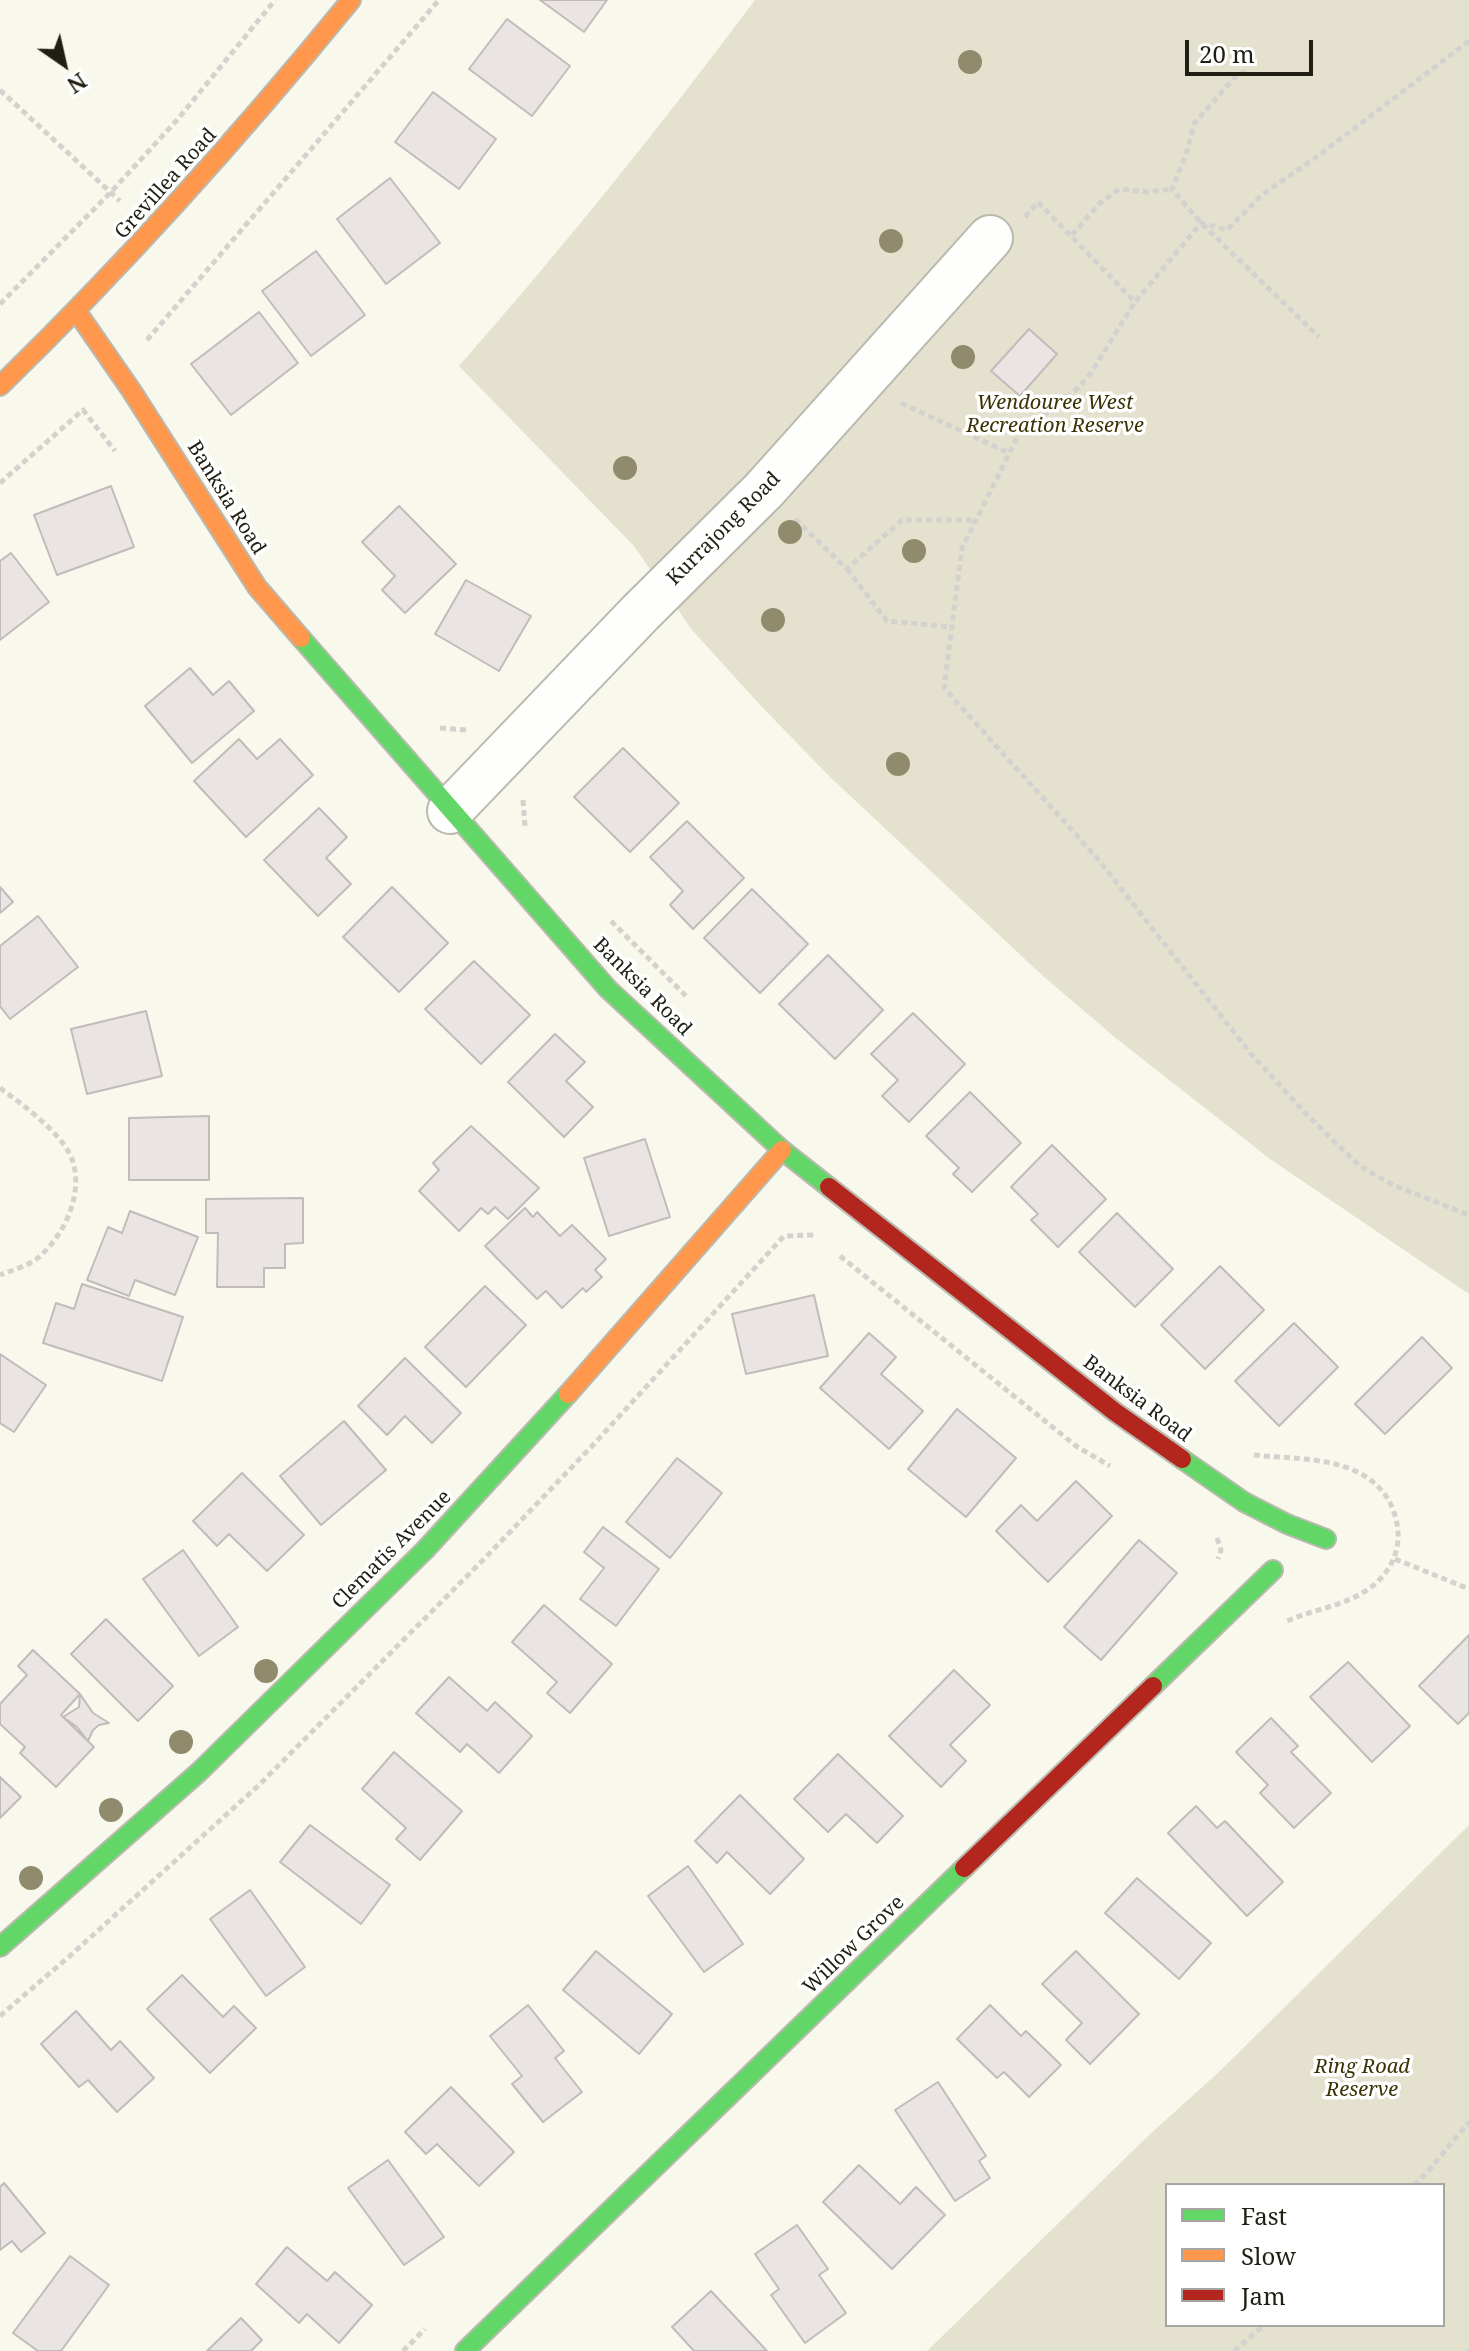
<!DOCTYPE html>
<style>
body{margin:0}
#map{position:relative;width:1469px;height:2351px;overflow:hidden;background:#f9f8ed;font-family:"Noto Serif",serif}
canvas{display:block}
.legend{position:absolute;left:1165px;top:2183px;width:280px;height:144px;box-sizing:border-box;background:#fff;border:2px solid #a6a5a1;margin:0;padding:10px 14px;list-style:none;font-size:24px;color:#211f13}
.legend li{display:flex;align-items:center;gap:16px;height:40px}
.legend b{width:40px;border:2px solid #a6a5a1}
.north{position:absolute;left:24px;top:24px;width:80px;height:80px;-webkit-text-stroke:6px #fff;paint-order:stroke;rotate:146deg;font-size:22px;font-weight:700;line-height:32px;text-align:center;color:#211f13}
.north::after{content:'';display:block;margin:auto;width:28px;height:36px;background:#211f13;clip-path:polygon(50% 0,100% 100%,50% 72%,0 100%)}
.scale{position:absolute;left:1185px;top:40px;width:128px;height:36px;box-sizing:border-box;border:4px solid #211f13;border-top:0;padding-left:10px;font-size:24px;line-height:28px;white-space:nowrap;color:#211f13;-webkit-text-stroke:6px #fff;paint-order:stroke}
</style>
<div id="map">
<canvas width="1469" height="2351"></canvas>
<ul class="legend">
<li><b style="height:10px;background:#63d668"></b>Fast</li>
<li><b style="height:10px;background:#ff974d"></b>Slow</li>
<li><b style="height:10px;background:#b3261e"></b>Jam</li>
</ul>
<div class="north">N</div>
<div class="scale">20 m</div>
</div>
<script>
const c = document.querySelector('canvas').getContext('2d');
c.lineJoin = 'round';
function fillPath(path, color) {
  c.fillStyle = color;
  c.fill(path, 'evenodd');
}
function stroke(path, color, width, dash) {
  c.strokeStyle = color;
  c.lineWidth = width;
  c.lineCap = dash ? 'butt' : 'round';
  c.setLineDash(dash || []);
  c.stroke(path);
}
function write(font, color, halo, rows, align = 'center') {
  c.font = font + ' "Noto Serif",serif';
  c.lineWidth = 7;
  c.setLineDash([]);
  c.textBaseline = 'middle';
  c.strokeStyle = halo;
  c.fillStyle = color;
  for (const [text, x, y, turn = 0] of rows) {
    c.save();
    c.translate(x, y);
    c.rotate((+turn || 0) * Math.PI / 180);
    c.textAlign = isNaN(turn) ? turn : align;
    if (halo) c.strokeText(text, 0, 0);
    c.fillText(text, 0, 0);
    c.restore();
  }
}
fillPath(new Path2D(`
 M755 0H1469V1294L1270 1159 1117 1039 1043 976 830 777 762 707 692 630 634 546 459 366C563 248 661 126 755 0Z
 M1469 1825V2351H927L1147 2137 1221 2070ZM1167 2185H1443V2325H1167Z`), '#e4e1ce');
const building = new Path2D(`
 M540 0H607L584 32Z
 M507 19 570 66 532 116 469 69Z
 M433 92 496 139 459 189 395 142Z
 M390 178 440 243 386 284 337 219Z
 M316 251 365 315 311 356 262 291Z
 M259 312 298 363 231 415 191 364Z
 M1029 329 1057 354 1020 396 991 371Z
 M111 486 134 547 57 575 34 515Z
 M399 506 456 564 405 613 382 590 395 576 362 542Z
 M11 553 49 602 0 640V561Z
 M466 580 531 616 499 671 435 634Z
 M190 668 213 695 229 681 254 711 192 763 145 706Z
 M239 739 257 759 280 739 313 775 246 837 194 781Z
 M623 748 679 803 630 852 574 797Z
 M319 808 347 837 326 858 351 884 318 916 264 860Z
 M687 821 744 878 693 929 670 905 683 891 650 857Z
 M0 887 13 902 0 913Z
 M392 887 448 943 399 992 343 937Z
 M752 889 808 944 760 993 704 938Z
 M38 916 78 967 10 1019 0 1006V946Z
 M828 955 883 1010 835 1059 779 1004Z
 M474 961 530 1015 481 1064 425 1009Z
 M146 1011 162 1076 87 1094 71 1029Z
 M913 1013 965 1064 909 1122 882 1096 898 1080 871 1054Z
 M555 1034 585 1062 566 1081 593 1107 564 1137 508 1082Z
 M970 1092 1021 1143 972 1192 953 1174 959 1168 926 1136Z
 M209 1116V1180H129V1118Z
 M471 1126 539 1188 508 1219 495 1207 488 1214 481 1208 459 1231 419 1191 439 1170 433 1163Z
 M645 1139 670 1217 609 1236 584 1158Z
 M1052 1145 1106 1199 1058 1247 1031 1220 1038 1214 1011 1187Z
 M303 1198V1243L285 1244V1268H264V1287H217L218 1233H206V1199Z
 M525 1208 533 1217 537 1212 560 1236 572 1225 606 1259 595 1270 602 1277 586 1292 583 1288 562 1308 546 1291 537 1299 485 1246Z
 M130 1211 198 1237 175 1295 135 1280 129 1296 87 1280 108 1227 122 1233Z
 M1117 1213 1173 1269 1135 1307 1079 1252Z
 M1220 1266 1264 1310 1205 1369 1161 1325Z
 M82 1284 183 1317 162 1381 43 1343 56 1303 74 1309Z
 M485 1286 526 1325 466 1387 425 1347Z
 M814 1295 828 1356 746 1374 732 1314Z
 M1294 1323 1338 1367 1279 1426 1235 1381Z
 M869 1333 896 1357 881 1374 923 1411 889 1449 820 1388Z
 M1422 1337 1452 1368 1385 1434 1355 1404Z
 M0 1354 46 1385 14 1432 0 1423Z
 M405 1358 461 1413 432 1443 405 1416 387 1435 358 1406Z
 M957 1409 1016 1458 966 1517 908 1469Z
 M344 1421 386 1470 321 1525 280 1476Z
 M677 1458 722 1493 670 1558 626 1522Z
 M242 1473 304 1535 267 1571 229 1534 217 1546 193 1521Z
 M1076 1481 1112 1516 1048 1582 996 1531 1021 1505 1037 1521Z
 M603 1527 659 1569 616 1626 580 1599 604 1568 584 1552Z
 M1139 1540 1177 1573 1101 1660 1064 1627Z
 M183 1550 238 1627 199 1656 143 1579Z
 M544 1605 612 1664 570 1713 547 1693 557 1682 512 1642Z
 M106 1619 173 1686 138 1721 71 1654Z
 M1469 1635V1713L1458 1724 1419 1686Z
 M33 1650 80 1694 61 1715 94 1747 56 1787 20 1753 25 1747 0 1724V1704L27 1675 18 1666Z
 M1348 1662 1410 1726 1372 1762 1310 1697Z
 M954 1670 990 1705 950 1745 966 1761 941 1787 889 1736Z
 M449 1677 487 1711 495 1702 532 1736 499 1773 467 1744 460 1752 416 1713Z
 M80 1694 93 1713 109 1723 99 1725 93 1730 88 1741 77 1727 63 1717 79 1707Z
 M1271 1718 1298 1746 1291 1752 1331 1793 1294 1828 1260 1793 1268 1785 1236 1752Z
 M394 1752 462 1811 420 1860 396 1839 406 1828 362 1789Z
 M838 1754 903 1816 877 1843 846 1814 828 1832 794 1799Z
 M0 1777 21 1797 0 1818Z
 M740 1795 804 1859 770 1894 727 1852 717 1863 695 1841Z
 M1196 1806 1217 1828 1225 1821 1283 1882 1247 1916 1168 1833Z
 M310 1825 390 1885 361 1924 280 1862Z
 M688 1866 743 1944 704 1972 648 1896Z
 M1137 1878 1211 1943 1179 1979 1105 1913Z
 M250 1890 305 1967 266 1996 210 1919Z
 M596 1951 672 2014 639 2054 563 1990Z
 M1076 1951 1139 2014 1090 2064 1066 2040 1082 2023 1042 1984Z
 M182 1975 223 2017 234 2006 256 2028 210 2073 147 2009Z
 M528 2005 564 2051 555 2058 582 2092 543 2122 512 2084 522 2076 490 2036Z
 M990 2005 1021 2036 1026 2031 1061 2065 1029 2097 1004 2072 997 2078 957 2039Z
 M76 2011 111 2050 120 2041 154 2078 117 2112 88 2080 79 2087 41 2044Z
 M938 2082 986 2156 979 2161 990 2178 955 2201 895 2110Z
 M451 2087 514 2152 479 2186 437 2144 426 2154 405 2132Z
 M388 2160 444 2237 404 2265 348 2188Z
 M859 2165 900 2204 916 2187 945 2215 892 2269 823 2202Z
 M4 2183 45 2233 21 2252 12 2241 0 2250V2187Z
 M797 2225 828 2269 819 2275 846 2313 805 2343 771 2295 779 2289 755 2254Z
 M287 2247 327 2281 335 2272 372 2305 339 2343 307 2314 299 2323 256 2284Z
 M70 2256 109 2285 61 2351H38L13 2333Z
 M711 2291 767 2351H694L672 2327Z
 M241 2318 262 2340 251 2351H207Z`);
fillPath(building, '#eae4e3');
stroke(building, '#c1bcbb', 2);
const street = new Path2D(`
 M450 811 641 612 764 490 990 238`);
const fast = new Path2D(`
 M301 638 608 989 782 1150 829 1187
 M1182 1459 1244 1502 1287 1524 1326 1539
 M1153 1686 1273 1570
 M0 1947 199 1772 425 1550 568 1394
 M465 2351 964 1868`);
const slow = new Path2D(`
 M77 312 131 390 257 587 301 638
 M0 386C125 264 241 135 351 0
 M568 1394 782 1150`);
const jam = new Path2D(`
 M829 1187 1115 1412 1182 1459
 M964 1868 1153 1686`);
stroke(street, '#bab9af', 48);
stroke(fast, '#bab9af', 22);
stroke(slow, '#bab9af', 22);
stroke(jam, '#bab9af', 22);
stroke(new Path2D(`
 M1469 41 1318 156 1263 194 1227 230 1201 223 1135 302 1091 373 1078 388 1018 436 962 548 944 688 1097 858 1251 1054 1309 1117 1360 1166 1393 1185 1469 1215
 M1246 71 1234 78 1194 124 1187 152 1172 189 1201 223 1319 337
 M0 90 120 201
 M1025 217 1038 202 1135 302
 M1072 235 1099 204 1119 189 1148 192 1172 189
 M0 304 111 192 178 119 275 0
 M147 340 439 0
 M901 403 1009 453
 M0 483 83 410 115 451
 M795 519 847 569 902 520H976
 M847 569 887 621 951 627
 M440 728 466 730
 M523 800 525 826
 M611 921 686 996
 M0 1088C23 1105 65 1135 73 1162 83 1196 64 1235 39 1257 29 1266 12 1270 0 1275
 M840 1256 1076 1446 1110 1466
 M1254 1455C1300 1460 1360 1455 1388 1499 1395 1512 1399 1526 1398 1540 1396 1563 1382 1582 1362 1593 1339 1607 1311 1610 1287 1621
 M1217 1538 1221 1550 1218 1559
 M1395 1559 1469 1589
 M0 2016 72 1954 258 1786 486 1557 593 1445 784 1236 814 1235
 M1414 2185 1429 2170 1469 2122
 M403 2351 425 2329
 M1234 2351 1264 2325
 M1468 2351 1469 2350`), '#d3d2ce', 5, [6, 4]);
stroke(street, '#fefefc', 44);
stroke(fast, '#63d668', 18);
stroke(slow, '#ff974d', 18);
stroke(jam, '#b3261e', 18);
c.fillStyle = '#908b6c';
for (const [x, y] of [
 [970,62],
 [891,241],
 [963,357],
 [625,468],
 [790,532],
 [914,551],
 [773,620],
 [898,764],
 [266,1671],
 [181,1742],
 [111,1810],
 [31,1878]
]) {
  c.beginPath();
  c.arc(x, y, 12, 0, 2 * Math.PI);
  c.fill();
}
write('20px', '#211f13', '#fff', [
 ["Grevillea Road",166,184,-48],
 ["Banksia Road",226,498,58],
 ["Kurrajong Road",724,529,-45],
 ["Banksia Road",642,987,45],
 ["Banksia Road",1137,1399,37],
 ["Clematis Avenue",392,1550,-45],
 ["Willow Grove",854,1945,-44]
]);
write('italic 20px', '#3a3203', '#fff', [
 ["Wendouree West",1055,403],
 ["Recreation Reserve",1055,426],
 ["Ring Road",1362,2067],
 ["Reserve",1362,2090]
]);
</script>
